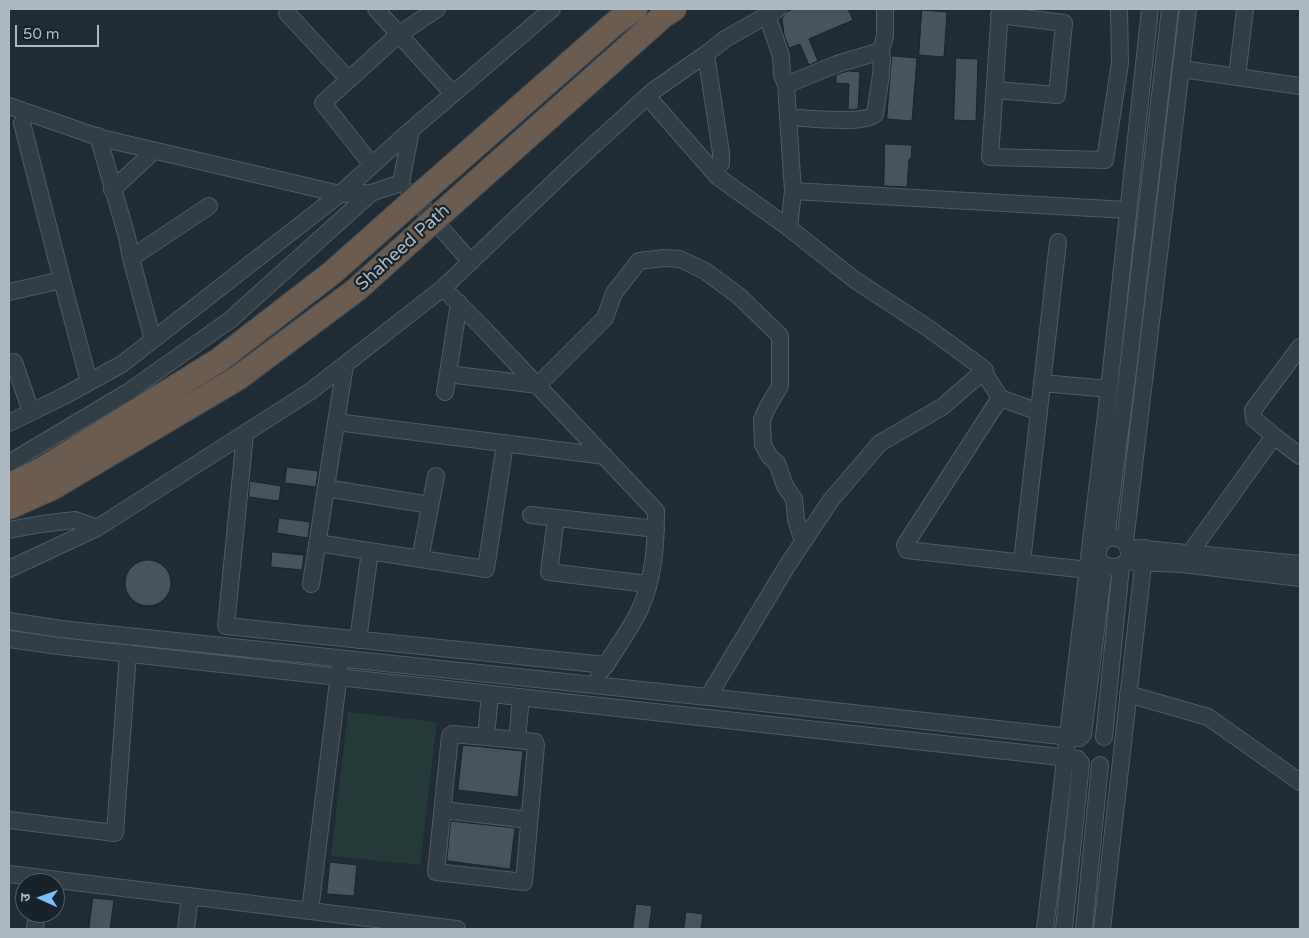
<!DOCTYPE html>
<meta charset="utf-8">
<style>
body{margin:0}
#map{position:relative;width:1309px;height:938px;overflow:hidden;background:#1f2c35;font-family:"Varela Round","Noto Sans Devanagari",sans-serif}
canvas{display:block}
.frame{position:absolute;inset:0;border:10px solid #acb9c3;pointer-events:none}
.north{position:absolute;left:15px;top:873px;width:50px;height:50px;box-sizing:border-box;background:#18222a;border:1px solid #535e67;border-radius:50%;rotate:272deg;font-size:14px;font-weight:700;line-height:20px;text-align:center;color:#acb9c3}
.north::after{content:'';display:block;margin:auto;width:18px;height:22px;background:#7ebff7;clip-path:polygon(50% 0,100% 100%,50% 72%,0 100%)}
.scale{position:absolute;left:15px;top:25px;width:84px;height:22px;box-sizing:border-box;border:2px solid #acb9c3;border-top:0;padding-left:6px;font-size:15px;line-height:18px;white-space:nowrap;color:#acb9c3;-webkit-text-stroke:4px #18222a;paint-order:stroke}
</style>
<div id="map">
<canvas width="1309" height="938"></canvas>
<div class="frame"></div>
<div class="north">उ</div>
<div class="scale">50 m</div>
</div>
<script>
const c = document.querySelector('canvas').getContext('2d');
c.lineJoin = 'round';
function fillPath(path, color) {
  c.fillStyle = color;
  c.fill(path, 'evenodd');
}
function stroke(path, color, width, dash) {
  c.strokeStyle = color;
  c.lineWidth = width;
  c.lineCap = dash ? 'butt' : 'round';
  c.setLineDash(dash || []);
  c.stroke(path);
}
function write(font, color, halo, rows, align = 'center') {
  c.font = font + ' "Varela Round",sans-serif';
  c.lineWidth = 4.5;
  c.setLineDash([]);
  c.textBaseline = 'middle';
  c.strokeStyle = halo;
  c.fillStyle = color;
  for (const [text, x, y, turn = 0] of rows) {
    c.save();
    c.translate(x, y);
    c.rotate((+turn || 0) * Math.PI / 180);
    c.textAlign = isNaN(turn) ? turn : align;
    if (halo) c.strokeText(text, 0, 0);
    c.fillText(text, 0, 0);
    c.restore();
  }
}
fillPath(new Path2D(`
 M348 712 437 722 420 865 331 856Z`), '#243a38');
const building = new Path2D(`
 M793 9H848L853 20 809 39 818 61 809 65 800 44 789 48 784 35 782 18 787 12Z
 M922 10 947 12 944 57 919 55Z
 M892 56 917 58 912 121 887 119Z
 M956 58 978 59 976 121 954 120Z
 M849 71 860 72 858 109 848 110 849 84 836 83V75Z
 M885 144 912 145 911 159H909L907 187 884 186Z
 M287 467 318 471 316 487 285 483Z
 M250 481 281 486 279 501 249 497Z
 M279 518 310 522 308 538 277 533Z
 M272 552 304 555 302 570 271 567Z
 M125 583a23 23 0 1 1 46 0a23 23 0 1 1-46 0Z
 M463 745 523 751 518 797 458 790Z
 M451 821 515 828 510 869 447 861Z
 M330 862 357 865 354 896 327 894Z
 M93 898 114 900 110 929H89Z
 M636 904 652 906 649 929H633Z
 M686 912 703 914 701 929H684Z`);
fillPath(building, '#45545f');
stroke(building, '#1a242c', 1);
const minor = new Path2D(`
 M376 9 453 94
 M1000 9 990 157 1105 160 1120 63 1119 9
 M287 13 349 80
 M767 15 781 56 782 75 786 85 793 191 789 228
 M706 54 721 153V164
 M1182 69 1300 86
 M1237 77 1245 9
 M786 85 837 64 881 51
 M995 90 1057 95 1064 23 999 15
 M647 96 718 177 789 228 855 280 928 328 980 366 1000 398 1039 412
 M9 106 101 138 340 194 371 193 401 183
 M788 117C806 118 863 125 875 114L881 75 882 58 881 51 885 36V9
 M22 123 62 280
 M98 136 127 237 131 258 153 340
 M372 165 323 103 398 35 437 9
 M401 183 411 130 552 9
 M112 190 154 151
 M793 191 1127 210
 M409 192 471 262
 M131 258 209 206
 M443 288 482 327 656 511C656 545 654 578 640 609 631 628 617 647 606 665L599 673
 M9 292 62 280 89 382
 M9 363 14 362 31 412
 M448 374 538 385 605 318 614 293 639 261 664 258 680 259 705 271 739 296 780 336V386L767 408 762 420 763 445 770 457 777 463 785 486 794 499 796 519 803 542
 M1042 383 1109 389
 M445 392 459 303
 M1000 398 905 545 907 550 1088 570
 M336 422 605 456
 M9 423 64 396 122 364 340 194 411 130
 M245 434 226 626 606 665
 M1274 436 1254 419 1253 410 1300 347
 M9 463 128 392 230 320 371 193
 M326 488 430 505
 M531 515 656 529
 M556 518 549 572 648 584
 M9 530 41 524 75 520 97 528
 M1106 539 1128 370 1170 9
 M1125 542C1115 535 1103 536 1099 548 1090 576 1144 572 1125 542L1188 9
 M317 543 486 569 505 443
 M1135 548 1300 564
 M420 559 436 476
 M1022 562 1058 242
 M1133 562 1182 564 1300 578
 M1182 564 1274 436 1300 456
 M9 569 97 528 311 391 443 288 573 164 653 91 706 54 725 39 778 9
 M311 584 345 365
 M9 621 61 629 708 697 1079 738
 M9 639 59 646 1078 759
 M358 640 370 551
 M490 694 486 737 452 734 450 736 436 872 524 882 536 745 535 742 517 740 521 697
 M1128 694 1208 717 1300 782
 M708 697 787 566 831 500 880 443 942 407 985 370
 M1083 735 1104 565
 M486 737 517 740
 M1104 737 1121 566
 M443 810 529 820
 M9 820 115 833 128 653
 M9 874 457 929
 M310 911 340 665
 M35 929 37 913
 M186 929 190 896
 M1045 929 1109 389 1150 9
 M1064 929 1081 763
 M1084 929 1100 765
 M1102 929 1145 548`);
const highway = new Path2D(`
 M423 192 615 23 635 9
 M444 211 663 16 674 9
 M9 485 43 469 219 360 333 272 405 208
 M9 507 52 488 238 378 356 290 425 228`);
stroke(minor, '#505b64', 18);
stroke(highway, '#3d4850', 26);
stroke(minor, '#323e46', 16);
stroke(highway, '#6c5c4f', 24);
const highwayBridge = new Path2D(`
 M405 208 423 192
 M425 228 444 211`);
stroke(highwayBridge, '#3d4850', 26, []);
stroke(highwayBridge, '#6c5c4f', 24);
write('18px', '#acb9c3', '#18222a', [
 ["Shaheed Path",403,248,-42]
]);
</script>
